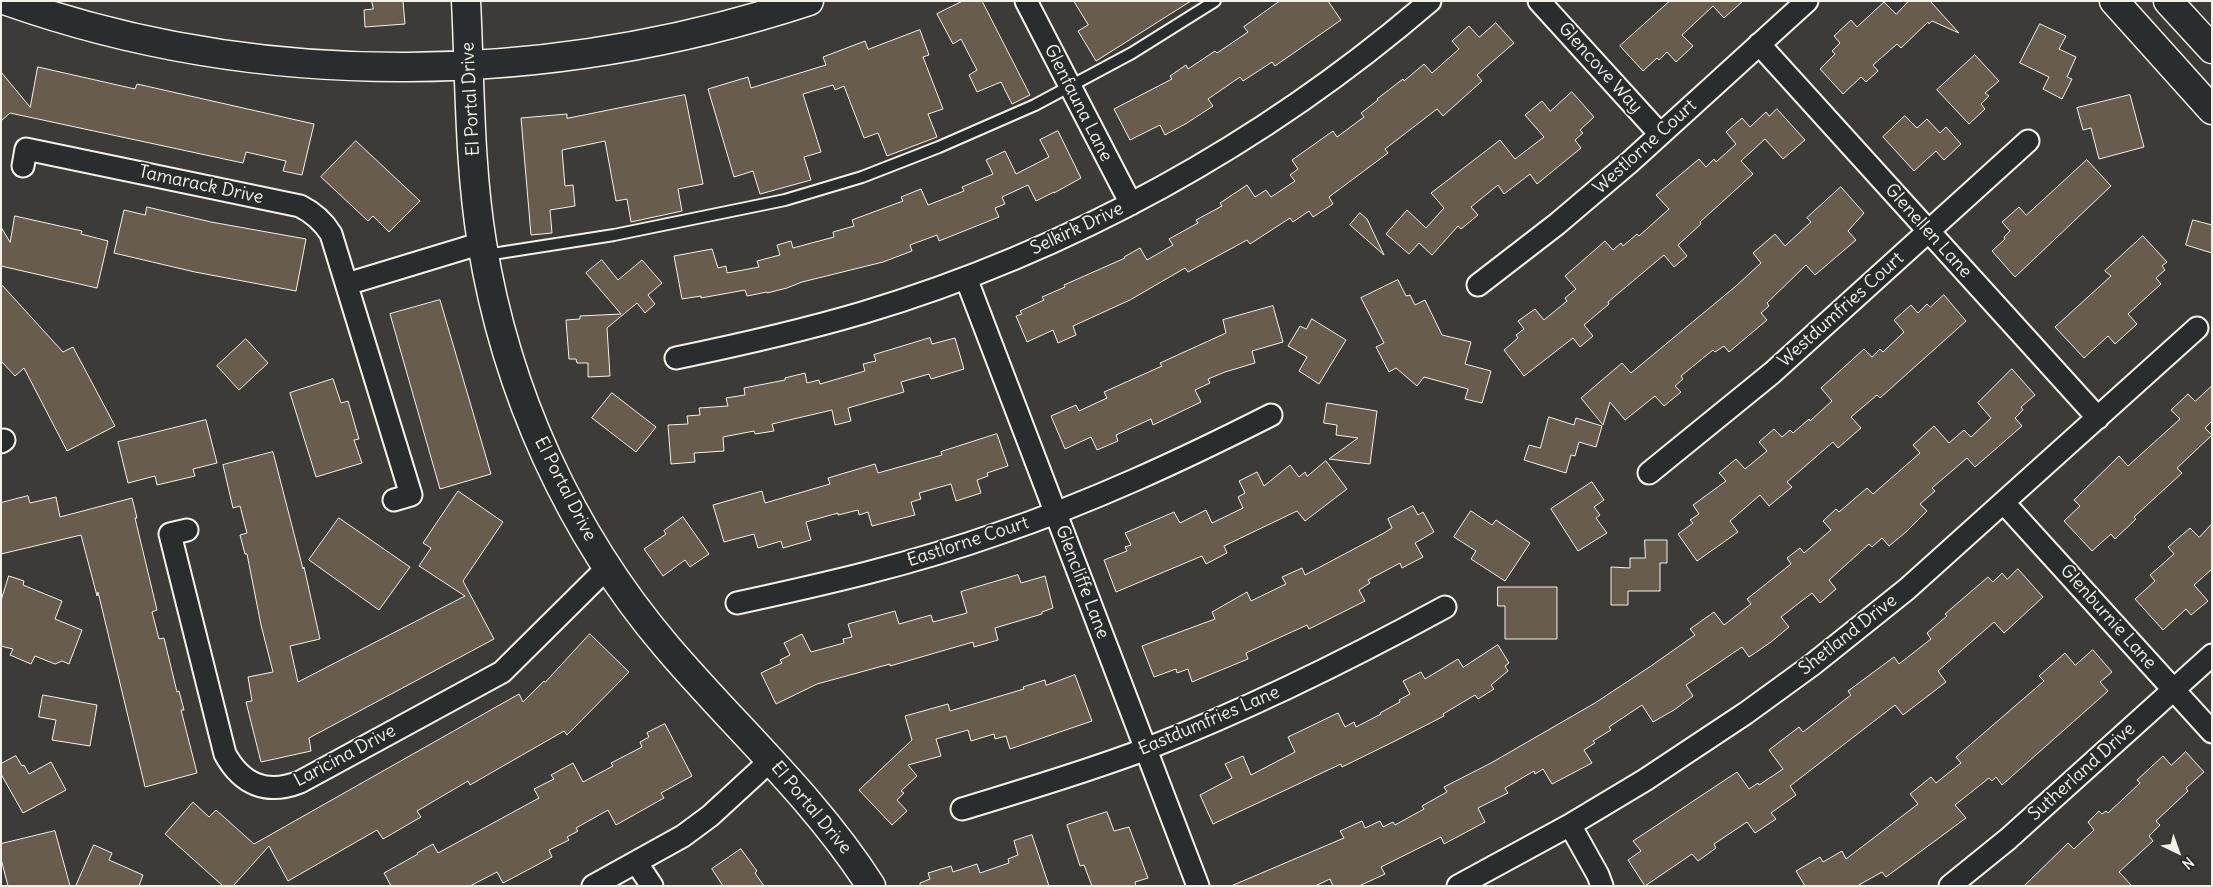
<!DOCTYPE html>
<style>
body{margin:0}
#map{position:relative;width:2213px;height:887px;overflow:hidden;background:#3c3b38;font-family:Delius,sans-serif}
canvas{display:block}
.frame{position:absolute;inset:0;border:2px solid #f4f1e8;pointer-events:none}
.north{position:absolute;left:2153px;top:827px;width:50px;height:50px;-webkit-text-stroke:4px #2a2d2e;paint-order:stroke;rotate:138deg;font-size:14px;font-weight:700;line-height:20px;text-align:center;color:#f4f1e8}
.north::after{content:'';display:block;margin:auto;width:18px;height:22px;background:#f4f1e8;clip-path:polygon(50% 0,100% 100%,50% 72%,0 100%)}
</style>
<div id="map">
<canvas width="2213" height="887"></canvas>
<div class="frame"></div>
<div class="north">N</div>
</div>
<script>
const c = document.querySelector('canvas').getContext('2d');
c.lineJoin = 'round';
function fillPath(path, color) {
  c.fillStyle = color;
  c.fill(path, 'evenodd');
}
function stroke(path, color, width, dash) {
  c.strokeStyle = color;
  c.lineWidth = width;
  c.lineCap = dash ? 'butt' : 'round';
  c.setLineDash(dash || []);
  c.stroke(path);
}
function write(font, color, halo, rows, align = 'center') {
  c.font = font + ' Delius,sans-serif';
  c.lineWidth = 4;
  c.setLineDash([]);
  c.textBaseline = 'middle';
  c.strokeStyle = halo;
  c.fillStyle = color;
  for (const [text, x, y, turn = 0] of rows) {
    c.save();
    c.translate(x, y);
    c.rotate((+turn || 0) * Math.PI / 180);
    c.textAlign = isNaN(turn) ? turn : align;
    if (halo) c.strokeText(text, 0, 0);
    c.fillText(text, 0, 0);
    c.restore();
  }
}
const building = new Path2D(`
 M372 1H403L405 24 365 27 364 10 373 9Z
 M963 1H982L1030 95 1012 104 1001 82 977 92 969 75 977 70 961 39 953 44 937 14Z
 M1074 1H1191L1096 61 1078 31 1088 25Z
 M1280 1H1328L1341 20 1275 66 1272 62 1243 81 1240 77 1208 99 1213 106 1187 123 1165 135 1160 125 1130 140 1114 109 1172 79 1170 76 1186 65 1188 69 1215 51 1217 53 1248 32 1244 27Z
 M1670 1H1743L1724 18 1713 6 1682 35 1693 46 1676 62 1667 52 1659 60 1657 58 1643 71 1620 46Z
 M1909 1H1930L1959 33 1932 21 1929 24 1928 22 1901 48 1897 44 1873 65 1878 71 1866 82 1861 77 1843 94 1820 69 1835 54 1832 51 1840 43 1834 36 1851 20 1857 27 1884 2 1896 14Z
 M1496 23 1514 43 1477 75 1482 81 1443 116 1437 109 1385 149 1388 153 1329 197 1333 204 1313 217 1309 211 1293 222 1290 218 1250 244 1247 240 1188 272 1185 268 1130 300 1073 326 1076 335 1058 343 1053 330 1027 342 1016 316 1022 314 1020 311 1044 300 1042 297 1065 287 1064 285 1125 258 1124 257 1140 248 1147 260 1173 245 1169 239 1198 223 1196 220 1222 206 1220 203 1247 185 1255 197 1266 190 1271 197 1295 181 1290 175 1298 169 1292 160 1333 131 1337 137 1364 117 1361 113 1378 100 1377 99 1403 79 1404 81 1424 64 1432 73 1459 49 1452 41 1469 26 1479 37Z
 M2040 24 2066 36 2059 49 2076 57 2067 77 2072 79 2062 99 2043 89 2049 77 2020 63Z
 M920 30 929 55 923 57 943 109 928 114 937 137 887 156 878 133 864 138 844 86 835 90 833 85 803 94 821 152 804 157 811 180 760 194 753 171 734 177 708 89 748 77 751 88 826 65 823 57 865 41 868 49Z
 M1975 55 1999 81 1985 93 1989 96 1981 104 1985 109 1969 124 1937 90Z
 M38 67 135 89 137 84 314 124 302 175 283 171 286 161 246 152 243 163 10 113 1 121V72L30 107Z
 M1572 92 1594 117 1580 130 1583 133 1575 140 1581 148 1537 184 1530 174 1504 194 1498 185 1471 207 1478 215 1461 229 1458 226 1432 255 1419 243 1409 254 1386 234 1407 210 1426 228 1444 208 1431 193 1500 140 1515 159 1544 137 1525 115 1542 101 1550 111Z
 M685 95 703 184 678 189 682 211 631 222 627 199 616 201 605 141 562 150 565 186 573 185 575 206 550 210 552 233 531 235 521 118 567 114V118Z
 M2130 95 2144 147 2099 159 2091 128 2083 130 2077 108Z
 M1777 109 1805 140 1783 159 1765 139 1741 161 1753 174 1700 222 1701 224 1678 245 1687 256 1674 267 1664 255 1608 302 1609 304 1584 325 1593 336 1580 347 1573 338 1524 376 1504 350 1518 338 1516 335 1524 329 1518 321 1535 309 1544 320 1567 301 1565 298 1576 289 1565 276 1605 241 1613 250 1621 243 1623 246 1637 234 1639 236 1669 209 1656 195 1699 159 1706 167 1714 159 1716 162 1736 144 1726 132 1742 118 1750 127 1766 112 1769 116Z
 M1905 116 1917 128 1927 119 1940 133 1946 127 1961 144 1944 160 1936 151 1914 171 1883 137Z
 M1058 131 1081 178 1054 193V192L1036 201 1028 185 1002 197 1005 204 995 208 999 217 939 241 937 235 910 245 912 251 883 262 802 282 787 288 767 293V292L747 296 745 290 701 298V296L682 299 674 256 712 249 718 268 726 266 727 273 759 267 757 261 780 255 777 245 791 241 793 248 834 237 833 232 854 226 852 220 903 201 901 197 921 189 928 205 964 191 962 187 993 174 986 160 1005 151 1016 174 1049 157 1040 140Z
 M356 141 420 201 389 232 373 216 368 221 321 177Z
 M2087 160 2111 186 2015 277 1992 251 2005 239 2004 237 2010 231 2002 222 2019 207 2026 215Z
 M1841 187 1864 213 1848 231 1856 240 1815 275 1806 265 1767 303 1769 306 1761 313 1767 320 1729 352 1724 346 1715 352 1713 350 1681 376 1683 379 1675 386 1681 392 1664 406 1655 396 1625 420 1610 402 1603 425 1581 398 1622 363 1631 373 1736 286 1761 263 1753 253 1775 234 1785 246 1811 222 1807 218Z
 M147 207 211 222 306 239 296 291 195 272 114 253 124 210 145 215Z
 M1360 213 1367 219 1384 255 1350 225Z
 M15 216 82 231 81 234 108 241 97 288 1 266V227L10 242Z
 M2193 220 2212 225V253L2186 245Z
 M2143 236 2167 262 2162 266 2165 270 2156 278 2161 284 2128 314 2137 324 2115 344 2108 336 2084 358 2055 327 2111 276 2105 271Z
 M602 260 618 280 642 260 662 283 648 295 655 304 645 313 637 303 607 328 610 376 588 377V363H577L576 359H569L566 320 580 319V316L621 314 586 273Z
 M1398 280 1406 296 1410 295 1415 305 1425 300 1442 335 1471 342 1465 364 1491 371 1482 403 1465 399 1468 389 1424 377 1417 386 1396 368 1389 372 1376 347 1384 343 1361 298Z
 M1 284 63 352 73 347 115 426 67 451 24 368 15 376 1 361Z
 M1944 295 1966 321 1880 398 1877 395 1851 417 1861 428 1838 448 1833 442 1787 482 1792 487 1769 506 1760 495 1730 521 1738 532 1697 561 1678 534 1693 523 1690 520 1699 514 1693 505 1726 481 1719 473 1736 459 1745 469 1767 451 1759 442 1774 429 1782 437 1790 430 1793 433 1809 419 1810 421 1832 401 1821 388 1864 349 1872 357 1880 349 1883 352 1904 332 1894 320 1911 305 1918 313 1927 304 1930 307Z
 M440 300 491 474 440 489 390 314Z
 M1273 306 1283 342 1252 351 1255 363 1225 372 1208 379 1210 383 1195 390 1201 402 1153 425 1151 419 1116 435 1118 441 1097 450 1091 437 1065 449 1051 416 1076 405 1079 411 1107 398 1104 392 1162 366 1160 363 1226 333 1223 320Z
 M1312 319 1346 340 1319 384 1299 371 1307 357 1288 346 1300 326 1306 329Z
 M930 338 932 344 955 338 964 369 931 379 929 374 901 382 904 392 848 408 851 421 835 425 832 410 772 424 774 431 755 434 754 431 723 437 724 451 694 453 695 462 671 464 668 425 688 424 687 416 700 415 699 408 728 406 726 398 745 395 744 388 785 380V378L805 373 807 383 819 380 820 384 865 371 863 364 876 361 874 355Z
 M246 339 268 363 239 390 217 366Z
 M2012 369 2035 395 2021 407 2023 410 2015 418 2022 426 1975 467 1967 458 1932 488 1935 491 1920 504 1927 511 1906 532 1889 546 1882 538 1872 547 1869 544 1829 580 1836 589 1820 603 1812 593 1781 617 1789 627 1771 642 1749 657 1742 647 1686 685 1693 696 1674 710 1653 722 1642 705 1609 727 1611 730 1593 741 1595 743 1584 750 1592 763 1552 784 1543 769 1535 774 1534 771 1505 788 1508 793 1478 808 1485 822 1444 844 1441 837 1381 867 1385 874 1359 886H1333L1330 879 1315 886H1231L1344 838 1340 831 1362 821 1365 828 1380 821 1383 827 1393 822 1395 825 1424 809 1422 806 1447 792 1444 787 1491 763 1595 703 1651 666 1695 635 1690 629 1714 612 1724 625 1751 604 1747 599 1791 564 1787 558 1800 548 1804 553 1831 530 1823 521 1836 509 1839 512 1867 488 1873 494 1920 453 1913 445 1934 426 1949 443 1964 430 1971 437 1991 418 1978 403Z
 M333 379 341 403 348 401 359 439 354 440 362 463 316 477 290 393Z
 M2212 386V421L2205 428 2212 435 2177 468 2182 473 2134 517 2136 519 2115 539 2111 534 2092 551 2064 521 2080 506 2074 500 2119 456 2128 466 2180 419 2171 410 2188 394 2195 401Z
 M612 393 656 427 636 452 592 418Z
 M1327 403 1377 411 1370 464 1329 459 1358 438 1336 435 1337 425 1324 423Z
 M1549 417 1574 425 1576 418 1602 426 1596 447 1579 442 1575 456 1571 455 1566 473 1524 460 1529 445 1540 448Z
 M206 420 217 463 193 469 195 476 157 485 155 476 128 483 118 442Z
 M997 434 1008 466 987 473 988 476 977 480 981 493 956 501 951 484 919 493 921 499 911 502 915 515 872 526 868 512 859 515 858 510 838 515V513L806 522 811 540 783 548 781 541 758 548 754 534 724 542 713 505 762 491 765 503 830 484 828 478 875 464 878 473 942 455 941 452Z
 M273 452 303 569 304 567 320 639 290 646 298 682 465 596 419 566 431 548 423 543 458 491 503 522 463 581 494 639 309 738 311 751 261 762 246 702 252 701 248 677 273 672 261 625 247 554H245L240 535 247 533 240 506 233 508 223 465Z
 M1326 461 1347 489 1305 521 1297 511 1224 546 1227 553 1206 564 1202 556 1116 592 1104 560 1127 551 1125 547 1131 545 1125 533 1174 512 1180 523 1206 510 1212 523 1243 508 1238 497 1245 493 1239 481 1257 472 1264 486 1290 465 1299 477 1305 472 1307 476Z
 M1592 482 1604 500 1594 507 1600 515 1596 518 1607 533 1578 551 1551 509Z
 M28 496 30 503 56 497 60 517 132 498 137 518H135L157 610 152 612 159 639 164 638 177 692 179 691 184 710H181L197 773 145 787 98 592 97 596 81 535 1 554V503Z
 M1413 506 1418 515 1423 512 1434 532 1415 543 1423 557 1402 568 1400 563 1368 580 1370 583 1359 590 1365 601 1309 629 1307 625 1272 641 1246 653 1248 659 1192 682 1188 669 1177 673 1176 669 1154 677 1142 646 1215 619 1212 612 1247 592 1251 601 1286 584 1282 577 1302 568 1305 575 1384 533 1392 528 1388 519Z
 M1471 511 1492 525 1496 520 1530 543 1505 581 1471 559 1476 551 1454 537Z
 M683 517 709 554 690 567 685 560 663 576 644 549 666 534 664 531Z
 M339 518 410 567 379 610 309 560Z
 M2212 524V569L2194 585 2208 601 2191 615 2186 609 2163 630 2135 599 2155 581 2150 575 2174 554 2168 547 2190 528 2199 537Z
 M1645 540H1667V563H1660V591H1628V605H1611V567L1630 568V558H1645Z
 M2018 569 2043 597 2004 633 1994 622 1938 671 1946 682 1903 715 1895 705 1790 786 1796 795 1771 813 1776 819 1755 833 1747 822 1714 844 1716 848 1698 861 1692 854 1645 886 1628 860 1641 851 1633 841 1737 772 1749 789 1758 783 1759 785 1783 769 1769 750 1799 727 1803 732 1851 695 1848 691 1894 657 1899 664 1931 639 1927 633 1947 616 1945 614 1988 577 1993 582 2002 573 2007 579Z
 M1018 575 1021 583 1045 576 1053 608 1042 612V614L995 628 998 640 974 647 973 642 890 666V664L817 684 776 704 761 673 782 663 780 660 790 655 784 643 802 634 811 652 844 643 843 639 852 637 848 624 895 611 899 624 931 615 933 622 967 613 961 592Z
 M9 576 24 581 23 585 62 601 55 619 82 630 69 664 62 661 55 664 35 656 31 664 10 655 13 649 1 646V601Z
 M1498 587H1557V639H1505V606H1498Z
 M590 634 629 672 567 735 564 731 470 785 468 781 417 811 421 817 383 839 377 830 288 881 269 846 233 886H223L165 834 193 802 209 817 216 810 254 844 519 694 523 702 544 681 545 682Z
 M1498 645 1509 663 1505 666 1508 671 1491 685 1494 689 1478 699 1475 695 1443 714 1444 716 1395 741 1342 767 1341 764 1213 824 1200 795 1232 778 1225 764 1243 756 1251 775 1295 752 1288 737 1338 713 1345 727 1354 722 1356 727 1381 714 1380 713 1400 702 1399 700 1410 694 1403 681 1421 672 1425 679 1458 659 1463 667Z
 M2093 650 2112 672 2100 682 2108 691 2002 785 1996 777 1992 781 1989 778 1955 805 1966 818 1886 877 1882 872 1857 886H1805L1796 871 1820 857 1823 862 1842 851 1846 859 1918 804 1910 794 1931 777 1936 783 1961 763 1956 757 2044 681 2039 676 2065 653 2075 665Z
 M1075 675 1092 721 1010 749 1006 736 995 739 994 734 971 741 968 730 936 739 941 756 908 765 917 776 901 791 904 793 897 800 907 811 892 825 859 790 912 740 905 716 948 704 950 711 1024 689 1023 687 1045 680 1046 685Z
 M43 695 97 705 90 746 52 740 56 720 39 717Z
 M665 724 692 776 661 793 664 798 616 825 608 810 576 828 578 831 567 837 569 840 549 850 552 857 503 883 497 872 470 886H391L384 873 418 854 417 853 433 844 438 853 539 798 534 789 554 779 551 775 573 763 583 782 613 766 611 763 642 747 640 742 649 737 647 733Z
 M2186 752 2204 772 2186 788 2188 791 2156 821 2160 825 2149 836 2153 841 2119 872 2132 886H2024L2068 843 2074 849 2094 830 2088 822 2099 811 2102 814 2106 811 2108 813 2140 783 2137 780 2163 756 2171 765Z
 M16 756 22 766 24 765 29 774 51 762 66 790 23 813 1 774V764Z
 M1107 812 1114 831 1129 827 1148 878 1135 882 1136 886H1092L1084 865 1080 866 1067 825Z
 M55 831 70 886H8L1 859V844Z
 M1032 835 1049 886H920V883L930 879 928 873 951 866 953 872 977 864 980 873 1009 863 1008 859 1018 855 1014 841Z
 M94 845 112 853 109 860 143 875 139 886H76Z
 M741 849 757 871 755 873 764 886H723L712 869Z`);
fillPath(building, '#675c4e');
stroke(building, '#f4f1e8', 1);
const lane = new Path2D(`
 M486 255 614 235 785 200 862 177 939 147 1035 105 1132 53 1215 1`);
const street = new Path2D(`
 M1026 1 1131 204
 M1539 1 1660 134
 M1759 44 2098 418
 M23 166 26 149 300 206C314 213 323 221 331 234L411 495 394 500
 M966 278 1198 886
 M347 284 482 243
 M1478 285 1557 224 1630 162 1807 1
 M676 358C739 345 801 331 862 313 1070 251 1265 143 1430 1
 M1 442 4 440
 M1649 473 1772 373 2028 141
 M2004 503 2212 732
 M187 530 170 534 225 754C242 785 267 795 300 782L502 672 607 568
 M737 603C825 584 912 564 997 534 1092 502 1182 460 1271 415
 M962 809C1024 790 1086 772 1146 749 1249 709 1348 660 1445 607
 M1570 825 1598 875 1602 886
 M636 862 652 886
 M593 886 683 836 710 816 771 760
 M1458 886 1570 825 1645 780 1746 713 1812 665 1907 589 2197 328
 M1950 886 2008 839 2212 655`);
const secondary = new Path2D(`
 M7 1C265 92 550 86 809 1
 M466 1C470 81 469 164 482 243 506 392 570 533 667 647 735 727 814 797 871 886
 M2114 1 2212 110
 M2168 1 2212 49`);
stroke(lane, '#f4f1e8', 14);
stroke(street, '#f4f1e8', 25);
stroke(secondary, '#f4f1e8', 31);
stroke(lane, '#2a2d2e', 10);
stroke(street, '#2a2d2e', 21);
stroke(secondary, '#2a2d2e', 28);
write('18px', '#f4f1e8', '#2a2d2e', [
 ["Glencove Way",1600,68,48],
 ["El Portal Drive",471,99,-93],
 ["Glenfauna Lane",1078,103,63],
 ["Westlorne Court",1645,147,-42],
 ["Tamarack Drive",201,185,12],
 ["Selkirk Drive",1077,229,-25],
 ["Glenellen Lane",1928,231,48],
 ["Westdumfries Court",1841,310,-42],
 ["El Portal Drive",565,489,63],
 ["Eastlorne Court",968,542,-18],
 ["Glencliffe Lane",1082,582,69],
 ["Glenburnie Lane",2108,617,48],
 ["Shetland Drive",1848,635,-38],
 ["Eastdumfries Lane",1209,721,-23],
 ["Laricina Drive",345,756,-28],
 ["Sutherland Drive",2082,772,-42],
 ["El Portal Drive",811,808,50]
]);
</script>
